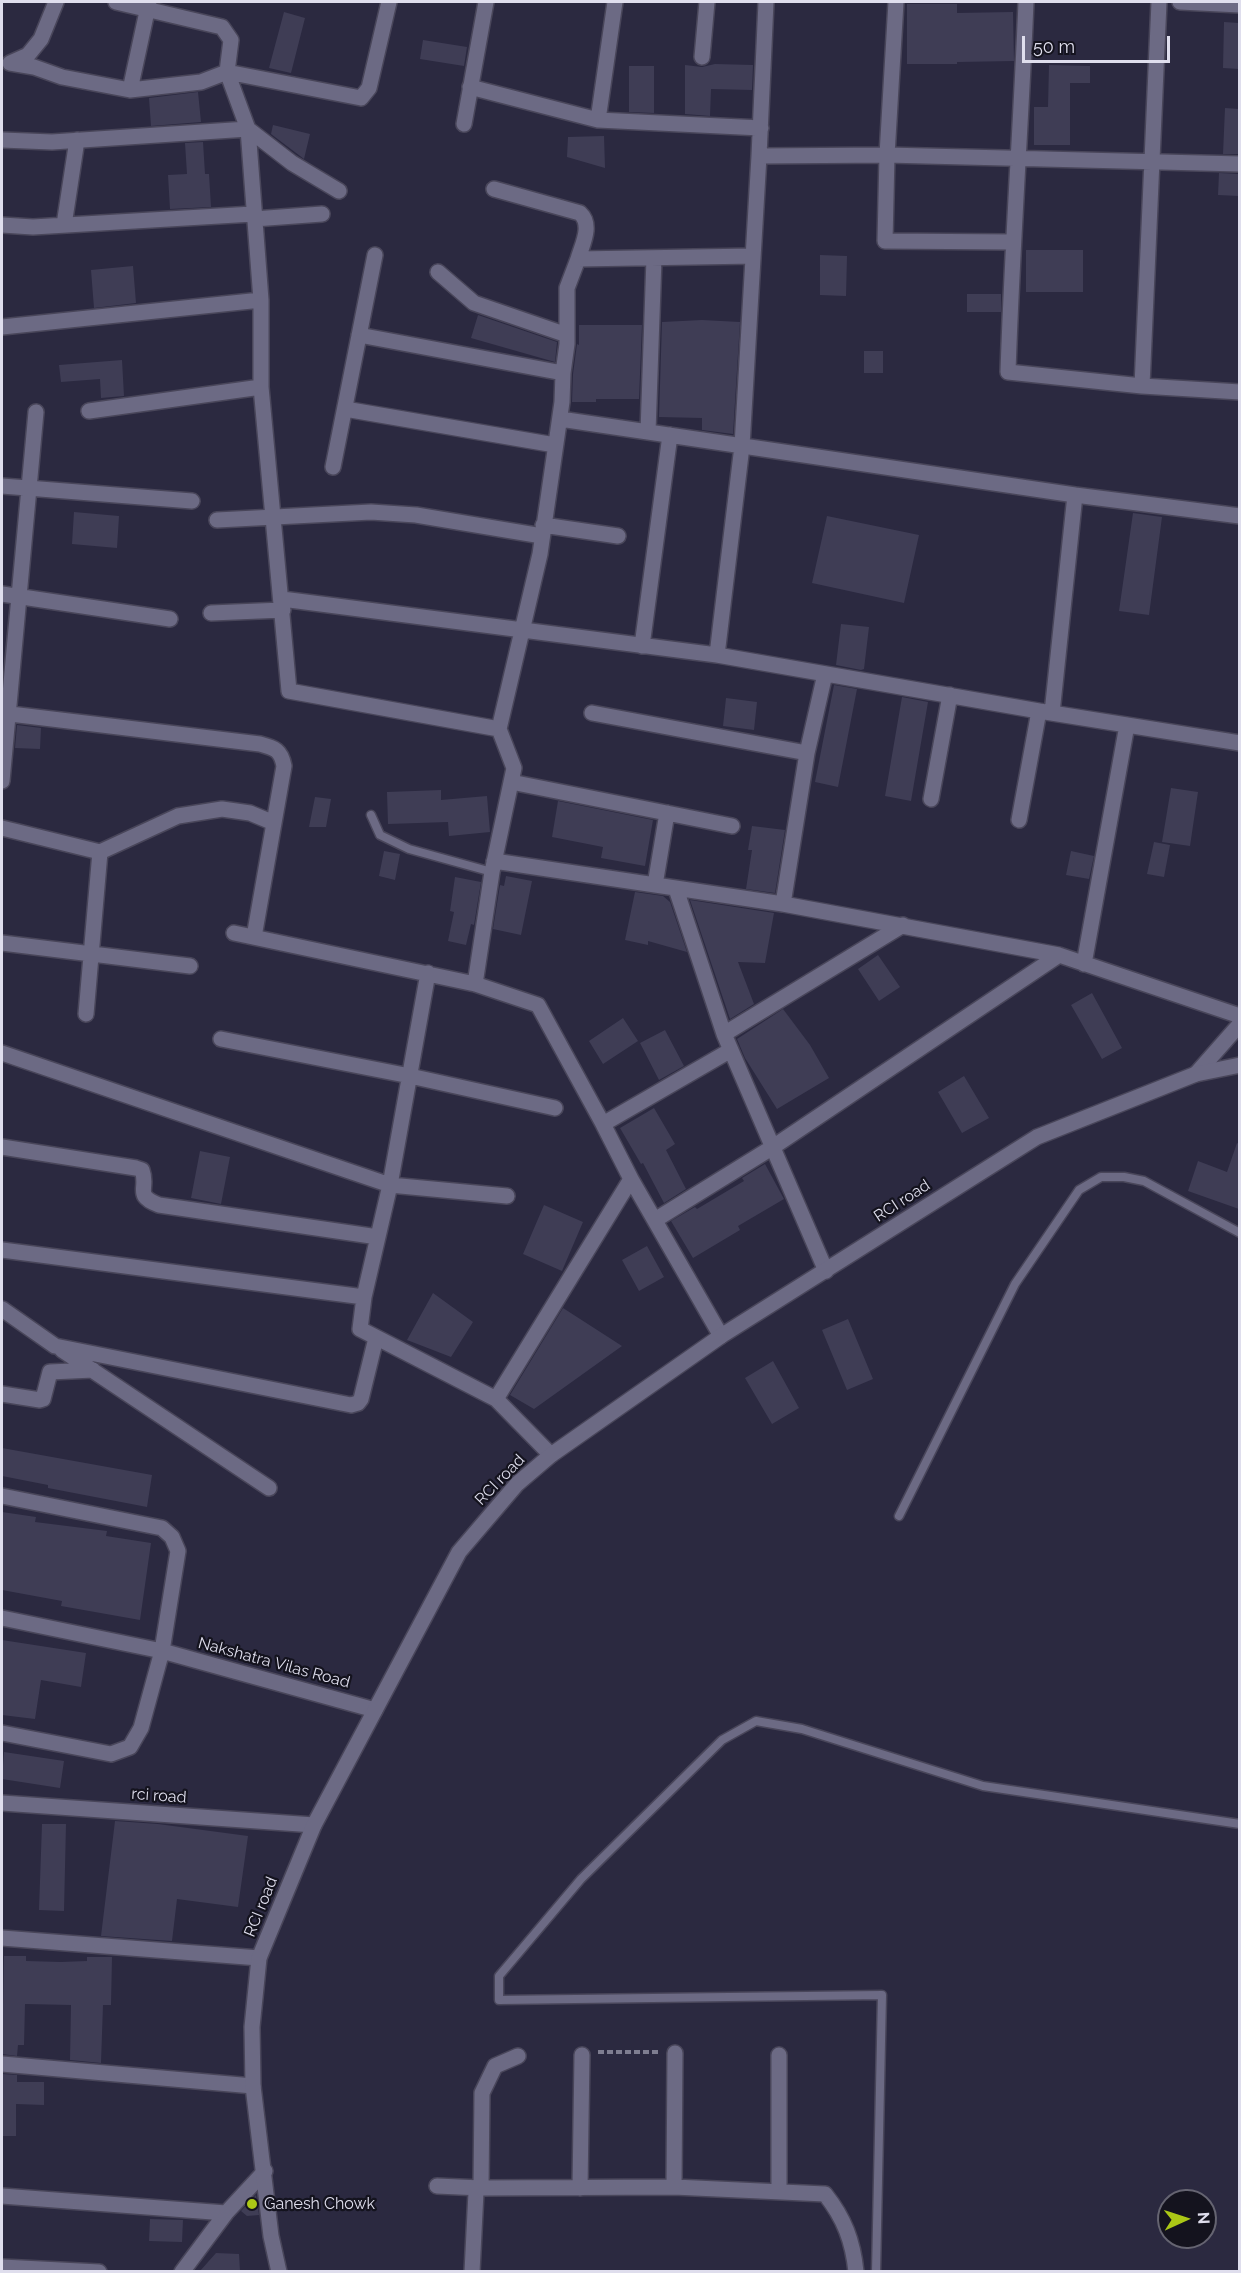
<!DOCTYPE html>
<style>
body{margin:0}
#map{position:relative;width:1241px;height:2273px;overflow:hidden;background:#2b2940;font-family:Raleway,sans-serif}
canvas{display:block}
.frame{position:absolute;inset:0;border:3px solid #dfdeed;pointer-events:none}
.north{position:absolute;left:1157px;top:2189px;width:60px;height:60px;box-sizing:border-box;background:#14131e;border:2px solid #656471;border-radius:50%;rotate:87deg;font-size:16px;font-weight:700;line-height:24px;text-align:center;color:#dfdeed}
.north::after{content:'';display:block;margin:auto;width:21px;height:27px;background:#abc716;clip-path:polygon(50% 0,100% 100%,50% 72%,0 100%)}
.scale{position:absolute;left:1022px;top:36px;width:148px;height:27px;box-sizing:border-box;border:3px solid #dfdeed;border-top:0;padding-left:8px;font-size:18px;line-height:21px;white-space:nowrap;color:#dfdeed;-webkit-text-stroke:4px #14131e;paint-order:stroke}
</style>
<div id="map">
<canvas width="1241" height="2273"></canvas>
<div class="frame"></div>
<div class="north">N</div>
<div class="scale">50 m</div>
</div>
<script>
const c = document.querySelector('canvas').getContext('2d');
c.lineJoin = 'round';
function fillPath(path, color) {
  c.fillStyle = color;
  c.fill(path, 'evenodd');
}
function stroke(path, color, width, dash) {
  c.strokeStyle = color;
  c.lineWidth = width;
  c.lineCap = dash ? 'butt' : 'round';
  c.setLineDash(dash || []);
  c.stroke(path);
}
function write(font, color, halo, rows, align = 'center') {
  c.font = font + ' Raleway,sans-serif';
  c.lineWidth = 4.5;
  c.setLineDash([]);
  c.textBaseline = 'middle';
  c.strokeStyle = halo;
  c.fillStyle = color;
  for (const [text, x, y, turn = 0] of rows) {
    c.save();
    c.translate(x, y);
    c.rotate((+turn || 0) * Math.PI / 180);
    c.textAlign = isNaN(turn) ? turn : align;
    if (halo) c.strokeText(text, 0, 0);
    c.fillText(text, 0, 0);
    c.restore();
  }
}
fillPath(new Path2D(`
 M907 4H957V13L1013 12 1014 61 957 62V64H907Z
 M284 12 305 18 291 73 269 68Z
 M1224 22 1239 23V69L1223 68Z
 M423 40 467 47 464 66 420 59Z
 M715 64 753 65 752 90 711 89 710 116 685 114V65L702 67Z
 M1049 65 1090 66V83H1070V145H1034V107H1048Z
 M629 66H654V113L629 112Z
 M198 92 201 122 151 126 149 98Z
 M1225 108 1239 109V154H1223Z
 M273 125 310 134 304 159 271 134Z
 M604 136 605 168 567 157 568 137Z
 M203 142 205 174H209L211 207 170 209 168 175 187 174 185 143Z
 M1219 173 1239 174V196L1218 195Z
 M1026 250H1083V292H1026Z
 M820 255 847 256 846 296 820 295Z
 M133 266 136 303 94 308 91 270Z
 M967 294H1001V312H967Z
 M478 315 557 342 555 362 471 338Z
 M702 320 740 322 733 434 702 430V418L659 417 662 322Z
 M579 325H642L639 399H596V402H572L573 374 577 344 579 345Z
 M864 351H883V373H864Z
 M122 360 124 396 101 398 100 379 61 382 59 365Z
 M74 512 119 516 117 548 72 544Z
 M1133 513 1162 517 1149 615 1119 611Z
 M827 516 919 535 904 603 812 583Z
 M841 624 869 627 864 669 861 670 836 665Z
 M834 685 857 689 838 787 815 782Z
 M902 697 928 702 911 801 885 796Z
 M726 698 757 702 754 730 723 726Z
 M17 725 41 728 40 749 15 748Z
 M1171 788 1198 792 1190 846 1162 842Z
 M441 790V800L487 796 490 832 449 836 448 822 388 824 387 792Z
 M315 797 331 799 326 827H309Z
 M558 801 653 820 645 866 601 858 603 847 552 837Z
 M752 826 785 830 775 893 746 889 752 850H748Z
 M1154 842 1170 845 1164 877 1147 874Z
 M384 851 400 854 395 880 379 876Z
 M1071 851 1094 856 1089 879 1066 875Z
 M506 876 532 881 521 935 493 929 500 885 504 886Z
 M455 877 481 882 474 925 471 924 466 945 448 941 454 912 450 911Z
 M635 892 663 896 670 902 687 952 648 941V945L625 940Z
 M690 900 774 913 765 963 738 962 754 1004 730 1019Z
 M878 955 900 987 879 1001 858 969Z
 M1092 993 1122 1048 1102 1059 1071 1005Z
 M783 1009 810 1045 829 1078 777 1109 745 1058 737 1039Z
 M623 1018 638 1041 603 1064 589 1041Z
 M665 1030 684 1066 659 1080 640 1043Z
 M964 1076 989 1118 962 1133 938 1092Z
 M654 1108 675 1144 666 1150 686 1189 664 1203 643 1163 641 1164 620 1128Z
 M1237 1143 1239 1144V1209L1188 1191 1198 1161 1227 1172Z
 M200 1151 230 1157 221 1204 191 1198Z
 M765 1164 784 1199 738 1226 740 1230 693 1258 671 1221 695 1207 697 1209 744 1181 742 1178Z
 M544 1205 583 1222 562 1271 523 1254Z
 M647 1246 664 1277 639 1291 622 1260Z
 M433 1293 473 1322 451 1357 407 1340Z
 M563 1308 622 1346 534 1409 510 1395Z
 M848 1319 873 1379 847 1390 822 1330Z
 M773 1361 799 1408 772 1424 745 1378Z
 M2 1448 152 1475 147 1507 48 1488V1485L2 1476Z
 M2 1512 36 1517 35 1522 107 1531 106 1536 151 1543 140 1620 61 1606 62 1601 2 1590Z
 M2 1640 86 1653 81 1687 41 1680 35 1719 2 1715Z
 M4 1752 64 1761 60 1788 2 1779Z
 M115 1821 158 1824 248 1836 238 1907 177 1899 172 1941 101 1936Z
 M42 1824H66L64 1911 39 1910Z
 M4 1956H26V1961L61 1962 87 1961V1957H112L111 2005H103L101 2063 70 2060 71 2005 25 2004 24 2045H18L17 2056 2 2054Z
 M2 2074 17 2075V2082H44V2105L16 2104V2136H2Z
 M256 2195 259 2215 247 2216 241 2211Z
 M150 2219 183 2220 182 2242 149 2241Z
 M216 2253 239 2254 240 2271H200Z`), '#3f3d55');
const service = new Path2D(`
 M371 815 380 835 409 849 492 872
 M899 1516 1015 1284 1079 1190 1101 1177H1124L1144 1181 1240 1233
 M876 2272 882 1995 499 2000V1976L581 1879 722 1740 756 1721 802 1729 983 1786 1240 1824`);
const minor = new Path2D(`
 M56 2 41 39 28 55 10 63 34 67 62 77 130 90 201 82 227 72 361 98 369 88 389 2
 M116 2 222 27 231 40 227 72 248 129 261 300V387L289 691 499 729
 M896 2 887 155 885 241 1012 242
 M1026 2C1021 125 1012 248 1008 372L1142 386 1240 392
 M1180 2 1240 5
 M702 57 707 2
 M470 87 598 120 761 128
 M130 90 149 2
 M598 120 615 2
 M464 124 486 2
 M2 140 52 142 248 129 292 163 339 191
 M759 156 887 155 1240 164
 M494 189 580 213C593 225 582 245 578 259L753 256
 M254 219 322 214
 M2 225 33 227 253 214
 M64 225 77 140
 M438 272 474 303 567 335
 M2 327 261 300
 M359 335 563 373
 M1142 386 1159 2
 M345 409 555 445
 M89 411 261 387
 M560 419 1075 495 1052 713
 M648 432 654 258
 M333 467 375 255
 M2 486 192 501
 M1075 495 1240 516
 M217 520 371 512 416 515 542 536
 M543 525 618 536
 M2 594 170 619
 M282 599 717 655 1039 711 1240 743
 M211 613 283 610
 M642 646 670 435
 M717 655 742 446 759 156 766 2
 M2 713 260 744C275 748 281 750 284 766L254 937
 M592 713 807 753
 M2 781 36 412
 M511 782 732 826
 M931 799 950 695
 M1019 820 1039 711
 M2 828 100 852 178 816 222 809 250 813 274 823
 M494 861 783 904 1059 955 1240 1016
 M655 885 667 813
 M676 889 724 1034 826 1271
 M783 904 807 753 825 674
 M234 933 475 984 538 1005 603 1124 631 1179
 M2 943 190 966
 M1084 964 1127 725
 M428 973 390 1185 364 1297 360 1329 496 1399 631 1179 721 1336
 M475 984 492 872 514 768 499 729 540 554 562 402 563 373 567 344V288L578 259
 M86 1014 100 852
 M724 1034 903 925
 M221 1039 410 1076 555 1108
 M2 1053 390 1185 507 1196
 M1196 1074 1240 1024
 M603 1124 731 1050
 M2 1147 136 1168 142 1170C149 1189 133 1195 159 1205L378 1237
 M655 1220 773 1147 1059 955
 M2 1250 364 1297
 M2 1309 55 1346 351 1405 358 1403 361 1399 376 1338
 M62 1350 269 1488
 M2 1394 40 1400 43 1399 50 1372 93 1370
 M496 1399 551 1455
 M2 1496 162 1528 172 1537 178 1551 162 1651 141 1728 130 1747 111 1754 2 1733
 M2 1618 162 1651 375 1710
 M2 1803 314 1825
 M2 1938 259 1958
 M2 2064 253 2086
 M437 2186 481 2188 482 2093 495 2066 518 2056
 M674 2187 675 2053
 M580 2188 582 2055
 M779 2192V2055
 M2 2196 226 2213
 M2 2267 99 2272
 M182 2272 226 2213 265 2171
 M472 2272 476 2192 481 2188 674 2187 825 2194C844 2218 853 2241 856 2272`);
const tertiary = new Path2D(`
 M279 2272 271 2236 253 2086 252 2027 259 1958 314 1825 459 1552 517 1484 551 1455 721 1336 1037 1137 1196 1074 1240 1065`);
stroke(service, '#49465a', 11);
stroke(minor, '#49465a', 18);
stroke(tertiary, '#49465a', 18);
stroke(new Path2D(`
 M598 2052H660`), '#7e7d90', 4, [6, 3]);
stroke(service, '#6c6a84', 8);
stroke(minor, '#6c6a84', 15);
stroke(tertiary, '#6c6a84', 15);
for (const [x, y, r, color] of [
 [252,2204,6,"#abc716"]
]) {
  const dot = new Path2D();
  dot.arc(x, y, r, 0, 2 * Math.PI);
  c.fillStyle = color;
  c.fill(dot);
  stroke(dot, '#14131e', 2);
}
write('16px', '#dfdeed', '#14131e', [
 ["RCI road",902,1201,-33],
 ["RCI road",500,1480,-46],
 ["Nakshatra Vilas Road",274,1663,15],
 ["rci road",159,1796,4],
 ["RCI road",261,1907,-68]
]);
write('16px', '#dfdeed', '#14131e', [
 ["Ganesh Chowk",264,2204]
], 'left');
</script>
